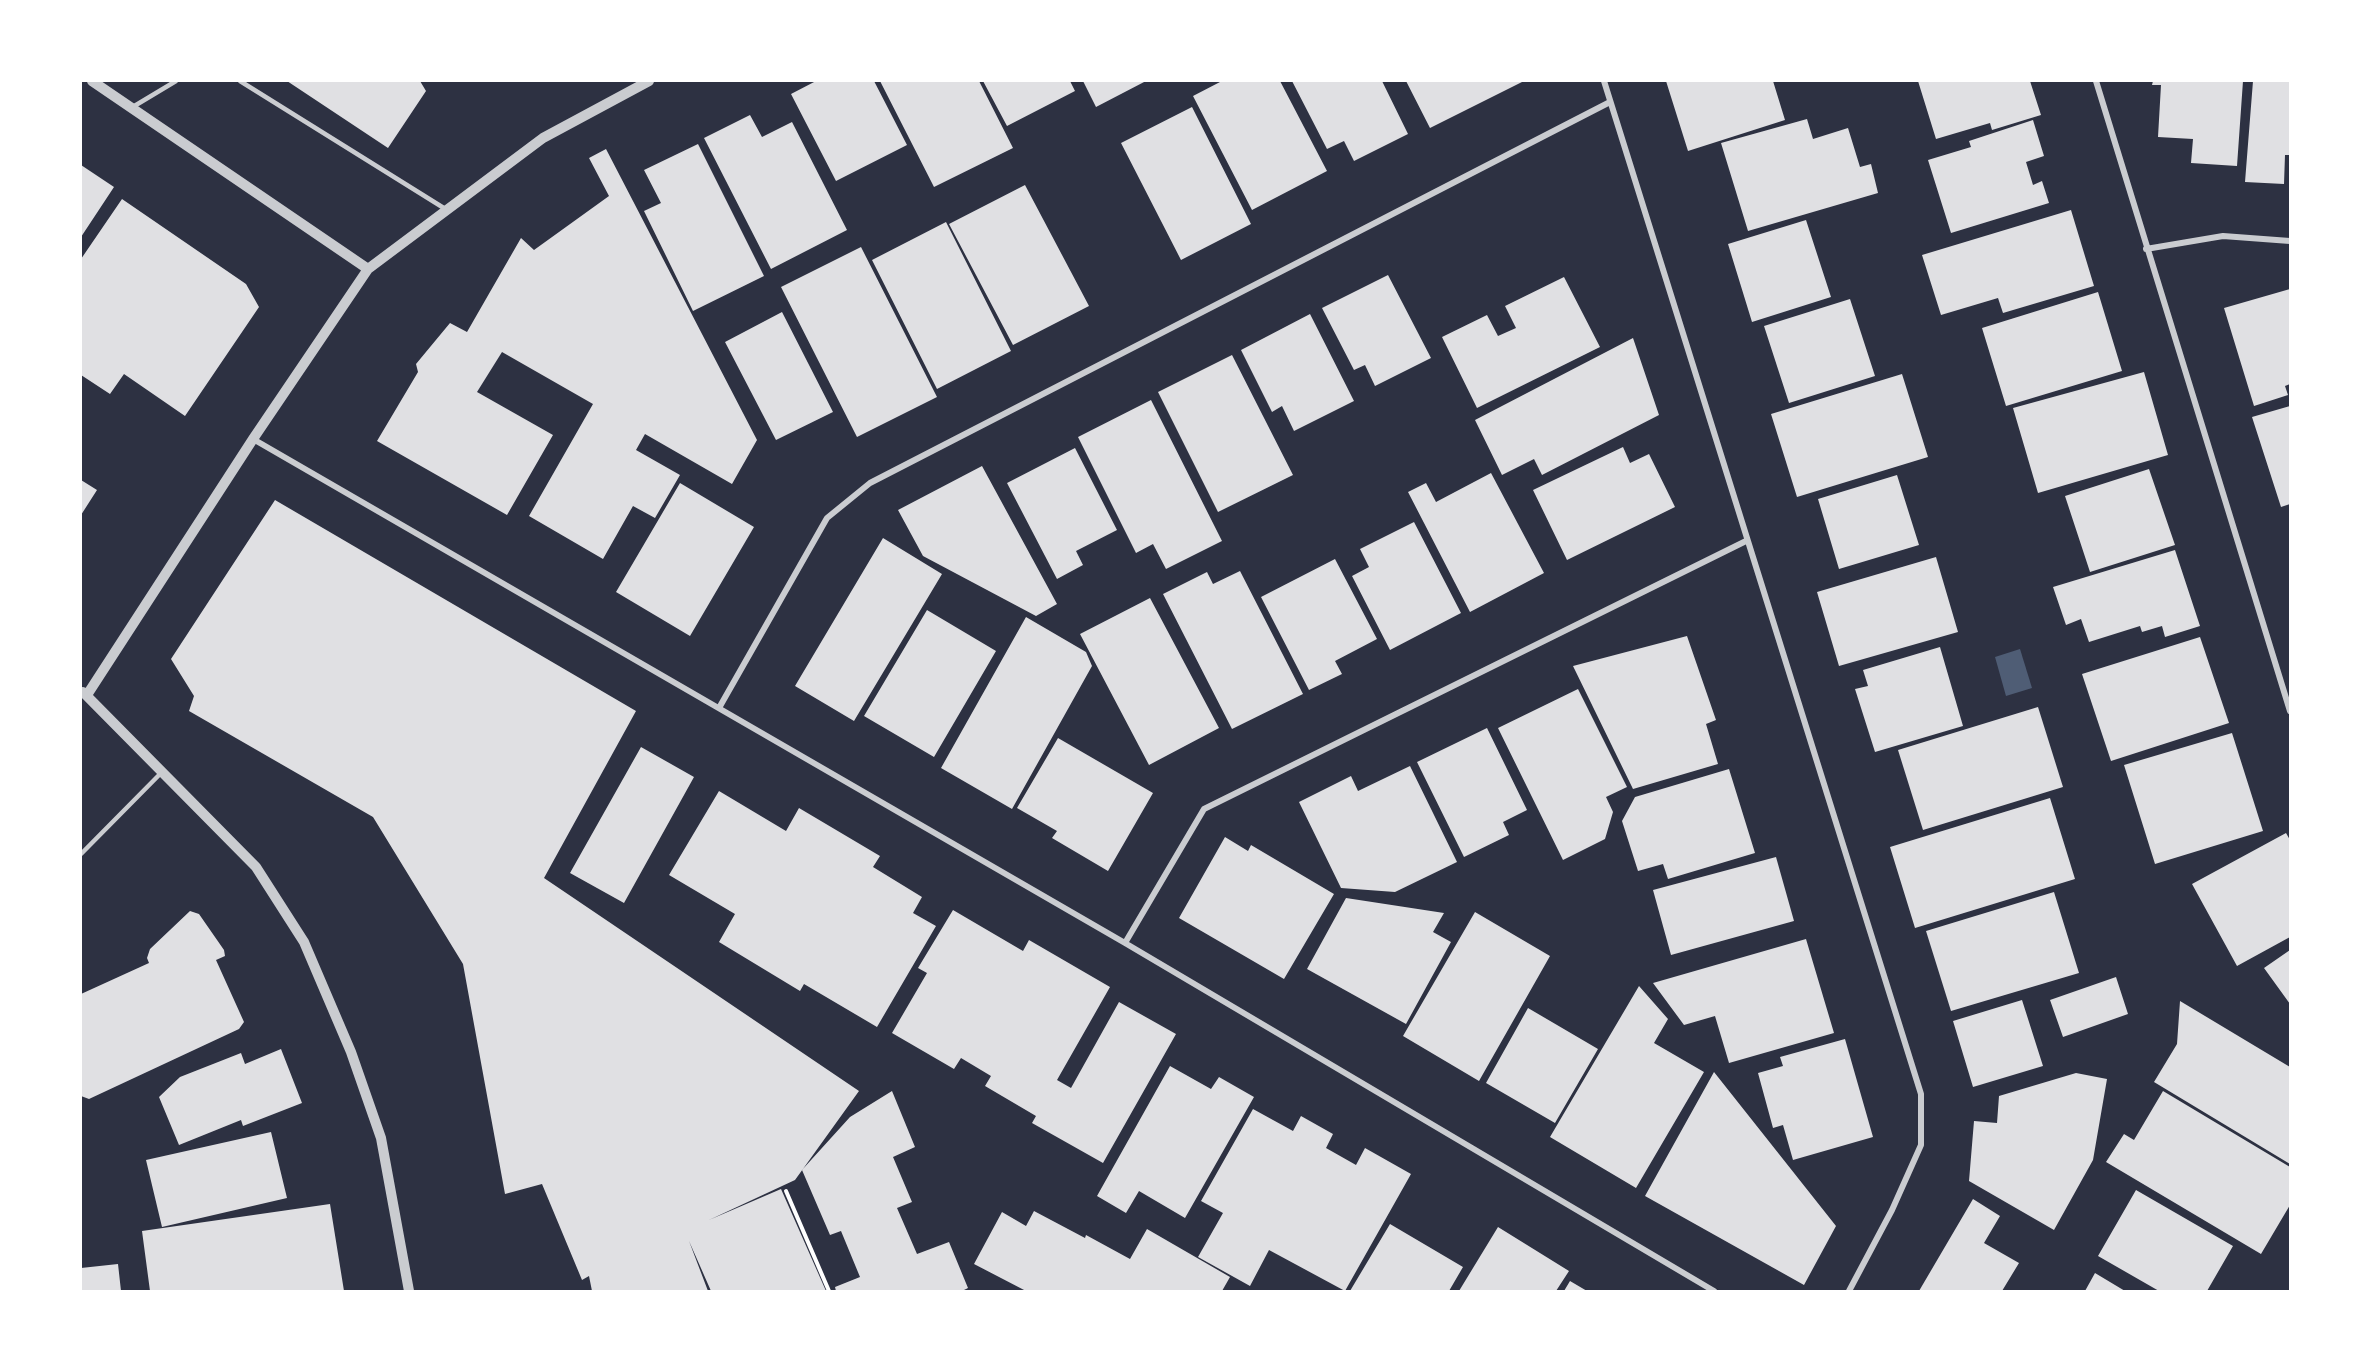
<!DOCTYPE html>
<style>
body{margin:0}
#map{position:relative;width:2371px;height:1372px;overflow:hidden;background:#2d3142;font-family:"Golos Text",sans-serif}
canvas{display:block}
.frame{position:absolute;inset:0;border:82px solid #fff;pointer-events:none}
</style>
<div id="map">
<canvas width="2371" height="1372"></canvas>
<div class="frame"></div>
</div>
<script>
const c = document.querySelector('canvas').getContext('2d');
c.lineJoin = 'round';
function fillPath(path, color) {
  c.fillStyle = color;
  c.fill(path, 'evenodd');
}
function stroke(path, color, width, dash) {
  c.strokeStyle = color;
  c.lineWidth = width;
  c.lineCap = dash ? 'butt' : 'round';
  c.setLineDash(dash || []);
  c.stroke(path);
}
fillPath(new Path2D(`
 M2020 649 2032 688 2006 696 1995 657Z`), '#4f5d75');
fillPath(new Path2D(`
 M287 81H420L426 91 388 148Z
 M816 81H874L907 145 836 181 791 94Z
 M880 81H979L1013 148 934 187Z
 M983 81H1070L1075 91 1007 126Z
 M1083 81H1146L1096 107Z
 M1219 81H1280L1327 171 1252 210 1193 96 1220 82Z
 M1292 81H1382L1408 134 1354 161 1344 141 1327 149Z
 M1406 81H1524L1430 128Z
 M1666 81H1773L1785 120 1688 151Z
 M1918 81H2030L2041 115 1992 130 1990 123 1936 139Z
 M2153 81H2243L2237 166 2191 163 2193 139 2158 137 2161 85H2152Z
 M2253 81H2290V155H2285L2284 184 2245 182Z
 M1192 107 1251 224 1181 260 1121 143Z
 M750 115 762 137 792 122 847 230 771 269 704 138Z
 M1807 119 1813 139 1848 128 1860 167 1871 164 1878 193 1748 231 1721 143Z
 M2033 120 2044 156 2026 162 2033 185 2042 181 2049 203 1951 233 1928 160 1971 147 1969 141Z
 M698 144 764 276 693 311 644 211 661 203 644 170Z
 M606 149 757 440 732 484 645 434 636 450 680 475 655 518 633 506 603 559 529 516 593 404 502 352 477 392 553 435 507 515 377 441 418 372 416 364 450 323 467 332 521 238 534 250 609 196 589 158Z
 M81 165 114 187 81 237Z
 M1025 185 1089 306 1013 345 949 224Z
 M122 199 246 284 259 307 185 416 124 374 110 394 81 375V259Z
 M2071 210 2094 286 2003 313 1998 298 1941 315 1922 255Z
 M1806 220 1831 297 1752 322 1728 244Z
 M946 222 1011 351 937 389 872 260Z
 M861 247 937 397 857 437 781 287Z
 M1388 275 1431 358 1375 386 1365 365 1354 370 1322 308Z
 M1564 277 1600 347 1477 408 1442 337 1487 315 1498 336 1516 328 1505 306Z
 M2290 289V384L2285 386 2288 395 2254 406 2224 308Z
 M2098 292 2122 371 2006 406 1982 328Z
 M1850 299 1875 376 1789 403 1764 326Z
 M782 312 833 412 776 440 725 342Z
 M1310 314 1354 401 1294 431 1282 406 1272 412 1241 350Z
 M1633 338 1659 415 1542 475 1534 459 1502 475 1475 420Z
 M1232 355 1293 475 1218 512 1158 392Z
 M2144 372 2168 455 2038 493 2013 408Z
 M1902 374 1928 457 1797 497 1771 414Z
 M1151 400 1222 541 1166 569 1153 544 1136 553 1078 437Z
 M2290 406V504L2281 507 2252 417Z
 M1623 447 1630 463 1649 454 1675 507 1567 560 1533 490Z
 M1075 448 1117 530 1076 551 1083 565 1057 579 1007 483Z
 M982 466 1057 604 1036 616 923 556 898 510Z
 M2149 469 2175 545 2090 572 2065 496Z
 M1491 473 1544 573 1470 612 1408 492 1426 483 1436 502Z
 M1897 475 1919 545 1839 569 1818 499Z
 M81 480 97 490 81 515Z
 M680 483 754 527 690 636 616 592Z
 M275 500 636 711 544 878 859 1091 795 1180 709 1220 781 1189 826 1291H711L689 1241 708 1291H592L589 1276 582 1280 542 1184 505 1194 463 964 373 817 189 711 194 696 171 659Z
 M1414 522 1461 613 1390 650 1352 576 1369 567 1360 549Z
 M883 538 942 574 854 721 795 686Z
 M2175 550 2200 626 2165 637 2162 626 2142 632 2140 626 2089 642 2081 619 2066 625 2053 587Z
 M1936 557 1958 632 1839 666 1817 592Z
 M1335 559 1377 639 1335 661 1342 674 1309 690 1261 597Z
 M1240 571 1303 694 1232 729 1163 594 1207 572 1213 584Z
 M1150 598 1219 728 1149 765 1080 634Z
 M927 610 996 651 934 757 864 716Z
 M1026 617 1086 652 1092 666 1012 809 941 768Z
 M1687 636 1716 720 1706 724 1718 764 1633 789 1573 666Z
 M2200 637 2229 723 2111 761 2082 674Z
 M1940 647 1963 726 1875 752 1855 689 1868 686 1863 670Z
 M1578 689 1627 787 1606 797 1613 812 1605 839 1563 860 1498 728Z
 M2038 707 2063 787 1923 830 1898 750Z
 M1487 728 1527 810 1503 822 1509 835 1464 857 1417 762Z
 M2232 733 2263 831 2155 864 2124 765Z
 M1058 738 1153 793 1108 871 1052 838 1057 831 1017 808Z
 M641 747 694 777 624 903 570 873Z
 M1410 766 1457 862 1395 892 1341 888 1299 802 1351 776 1358 791Z
 M1729 769 1755 853 1668 879 1663 864 1638 871 1622 821 1635 797Z
 M719 791 786 831 799 808 880 856 873 867 922 897 913 913 936 926 877 1027 804 984 800 991 719 942 735 914 669 875Z
 M2050 798 2075 879 1915 928 1890 847Z
 M2286 833 2290 840V937L2237 966 2192 884Z
 M1225 837 1248 851 1251 845 1334 894 1284 979 1179 918Z
 M1776 857 1794 921 1671 955 1653 890Z
 M2054 892 2079 973 1951 1011 1926 931Z
 M1346 898 1444 913 1433 932 1451 942 1406 1024 1307 969Z
 M953 910 1023 951 1029 940 1110 987 1057 1080 1071 1088 1119 1002 1176 1034 1103 1163 1032 1123 1036 1116 985 1086 991 1076 961 1058 954 1069 892 1033 927 973 918 968Z
 M190 911 199 914 224 950 225 956 216 960 244 1022 239 1029 89 1099 81 1096V994L149 963 147 958 150 949Z
 M1475 912 1550 956 1479 1081 1403 1036Z
 M1806 939 1834 1033 1729 1063 1715 1016 1684 1025 1653 983Z
 M2290 950V1004L2264 968Z
 M2116 977 2128 1014 2063 1037 2050 1000Z
 M1639 986 1668 1019 1654 1043 1704 1072 1636 1188 1550 1137Z
 M2022 1000 2043 1066 1973 1087 1953 1021Z
 M2180 1001 2290 1067V1164L2154 1082 2177 1044Z
 M1528 1008 1598 1049 1555 1123 1486 1083Z
 M1845 1039 1873 1137 1793 1160 1783 1125 1773 1128 1758 1073 1783 1066 1780 1057Z
 M281 1049 302 1103 243 1126 241 1120 179 1145 159 1097 180 1077 241 1053 245 1064Z
 M1170 1066 1211 1089 1219 1077 1254 1097 1185 1218 1139 1191 1126 1213 1097 1196Z
 M1714 1072 1836 1226 1804 1285 1645 1196Z
 M2076 1073 2107 1079 2093 1160 2054 1230 1969 1181 1974 1121 1997 1123 1999 1096Z
 M892 1091 915 1147 893 1157 912 1202 897 1208 917 1254 949 1242 968 1288 962 1291H836L835 1287 860 1277 841 1231 830 1235 802 1170 850 1117Z
 M2163 1091 2290 1167V1205L2261 1254 2106 1162 2124 1134 2134 1140Z
 M1253 1109 1293 1131 1301 1116 1333 1134 1326 1148 1356 1165 1365 1148 1411 1174 1345 1291 1269 1250 1250 1286 1198 1257 1223 1213 1201 1201Z
 M271 1132 287 1198 162 1227 146 1160Z
 M2136 1190 2233 1246 2207 1291H2159L2098 1256Z
 M1973 1199 2000 1216 1984 1243 2019 1263 2002 1291H1919Z
 M330 1204 344 1291H150L142 1231Z
 M1034 1211 1085 1238 1086 1235 1130 1259 1147 1229 1230 1277 1222 1291H1026L974 1264 1002 1212 1026 1226Z
 M1390 1224 1463 1267 1449 1291H1350Z
 M1498 1227 1569 1271 1556 1291H1459Z
 M118 1264 121 1291H81V1268Z
 M2095 1273 2125 1291H2085Z
 M1570 1281 1587 1291H1564Z`), '#e0e0e3');
stroke(new Path2D(`
 M786 1191 829 1291`), '#fff', 4);
stroke(new Path2D(`
 M240 81 447 210
 M131 108 176 81
 M81 854 162 772`), '#caccd0', 4.5);
stroke(new Path2D(`
 M1604 81 1921 1094V1145L1892 1210 1849 1291
 M2096 81 2290 711
 M2146 249 2223 236 2290 241
 M253 439 1125 943 1714 1291
 M719 708 827 518 870 483 1610 102
 M1125 943 1204 809 1746 541`), '#caccd0', 6);
stroke(new Path2D(`
 M92 81 368 269
 M83 692 256 867 304 942 351 1052 381 1138 409 1291
 M87 695 253 439 368 269 543 138 649 81`), '#caccd0', 10);
</script>
